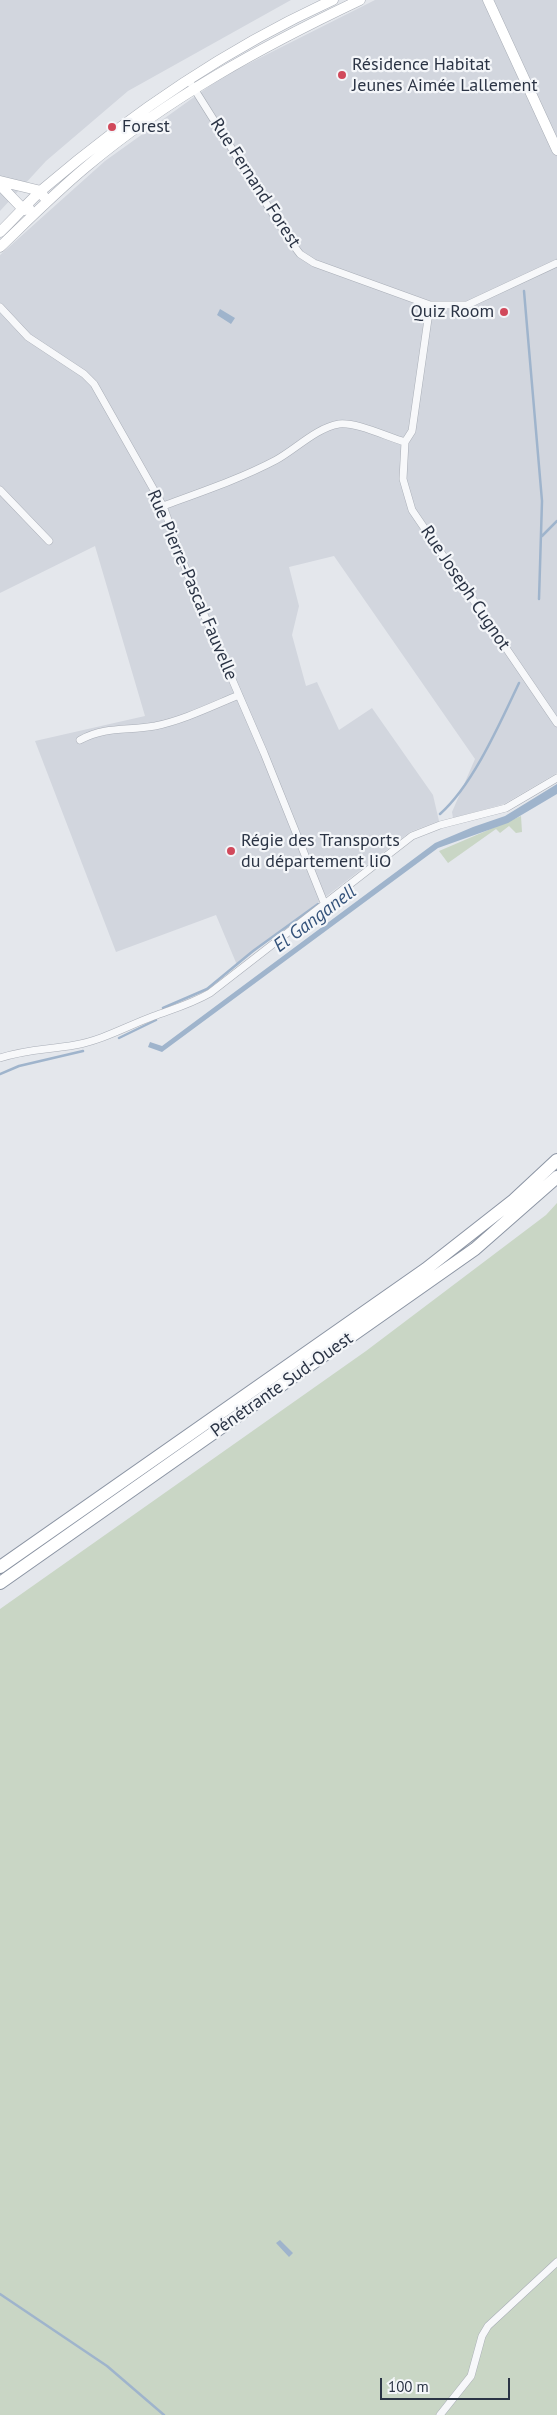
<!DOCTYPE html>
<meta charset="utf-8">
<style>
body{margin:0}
#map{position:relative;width:557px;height:2415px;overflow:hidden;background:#e4e7ec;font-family:"PT Sans",sans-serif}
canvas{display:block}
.scale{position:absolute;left:380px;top:2378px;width:130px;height:22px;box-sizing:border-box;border:2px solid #2b3445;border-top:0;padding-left:6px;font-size:15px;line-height:18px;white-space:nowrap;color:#2b3445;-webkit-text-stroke:4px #f4f6f9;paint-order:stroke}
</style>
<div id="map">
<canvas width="557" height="2415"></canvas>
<div class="scale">100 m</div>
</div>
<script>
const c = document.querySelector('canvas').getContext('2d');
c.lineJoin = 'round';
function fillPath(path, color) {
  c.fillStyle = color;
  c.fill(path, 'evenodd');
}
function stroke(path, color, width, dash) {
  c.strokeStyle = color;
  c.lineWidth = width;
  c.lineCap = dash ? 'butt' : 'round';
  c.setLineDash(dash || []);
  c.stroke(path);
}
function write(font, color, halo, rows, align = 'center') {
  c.font = font + ' "PT Sans",sans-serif';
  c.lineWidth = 4.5;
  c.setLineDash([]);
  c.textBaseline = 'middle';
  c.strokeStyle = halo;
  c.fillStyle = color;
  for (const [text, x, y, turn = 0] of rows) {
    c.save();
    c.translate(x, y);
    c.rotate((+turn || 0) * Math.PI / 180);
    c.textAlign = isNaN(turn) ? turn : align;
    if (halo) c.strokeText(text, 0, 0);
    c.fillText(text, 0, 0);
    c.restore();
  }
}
fillPath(new Path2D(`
 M0 0H291L128 91 46 161 0 211Z
 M375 0H557V773L504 804 453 818 452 812 475 759 334 556 289 567 299 606 292 635 306 686 317 682 339 730 372 708 433 795 439 821 410 832 237 965 216 915 116 952 35 741 145 716 95 546 0 593V255L105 161 222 77Z`), '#d2d6de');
fillPath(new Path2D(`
 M521 816 522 832 516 833 509 826 500 833 496 829 448 863 439 851Z
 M557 1203V2415H0V1609L366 1351 546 1215Z`), '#c9d6c5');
fillPath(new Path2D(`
 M220 309 235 318 231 324 217 315Z
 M557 784V794L508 823 438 848 162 1052 148 1047 150 1042 162 1046 435 843 473 827 505 816Z
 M280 2240 293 2253 289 2257 276 2243Z`), '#9fb4cc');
stroke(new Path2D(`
 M524 291 542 501 539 599
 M542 536 557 521
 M440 814C473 785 500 723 519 683
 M163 1008 207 989 253 951 318 904
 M119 1038 156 1020
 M0 1074 19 1066 83 1051
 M0 2294 107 2366 164 2415`), '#9fb4cc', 2.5);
const street = new Path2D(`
 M188 79 288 238 300 254 314 263 430 305H467L557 263
 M0 307 28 337 84 374 94 384 163 506 193 589 264 753 325 905
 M405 442 403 479 412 510 557 723
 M405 442 412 431 430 305
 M0 490 49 541
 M163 506C201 492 240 479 276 460 296 449 316 428 339 424 357 422 387 437 405 442
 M80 740C106 726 127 731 155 726 184 720 212 706 239 695
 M0 1058C28 1049 47 1050 75 1045 103 1040 127 1026 154 1016 173 1009 191 1004 210 993L412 836 440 825 506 808 557 778
 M440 2415 471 2376 482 2336 488 2326 557 2262`);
const secondary = new Path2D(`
 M488 0 557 150
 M0 181 41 191 44 197
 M0 185 24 210 29 208
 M0 232C15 218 28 202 43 189 131 114 227 48 333 0
 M0 247C28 220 56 192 86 167 168 98 263 46 360 0`);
const highway = new Path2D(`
 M0 1567 426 1269 514 1200 557 1160
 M0 1583 475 1249 557 1177`);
stroke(street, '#a9aeb7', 8);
stroke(secondary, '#a9aeb7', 11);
stroke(highway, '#8b94a3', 14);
stroke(street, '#f7f8fa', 7);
stroke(secondary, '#fff', 10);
stroke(highway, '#fff', 12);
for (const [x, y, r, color] of [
 [342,75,5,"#d1495b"],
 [112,127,5,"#d1495b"],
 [504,312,5,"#d1495b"],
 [231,851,5,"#d1495b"]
]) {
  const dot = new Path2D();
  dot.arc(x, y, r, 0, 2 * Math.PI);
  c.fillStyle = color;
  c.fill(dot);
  stroke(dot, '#f4f6f9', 2);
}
write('18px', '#2b3445', '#f4f6f9', [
 ["Résidence Habitat",352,65],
 ["Jeunes Aimée Lallement",352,86],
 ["Forest",122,127],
 ["Quiz Room",494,312,"right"],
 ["Régie des Transports",241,841],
 ["du département liO",241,862]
], 'left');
write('18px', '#2b3445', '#f4f6f9', [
 ["Rue Fernand Forest",255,183,57],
 ["Rue Pierre-Pascal Fauvelle",192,585,67],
 ["Rue Joseph Cugnot",465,588,56],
 ["Pénétrante Sud-Ouest",282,1385,-35]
]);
write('italic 19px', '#34527a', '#f4f6f9', [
 ["El Ganganell",315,919,-37]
]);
</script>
